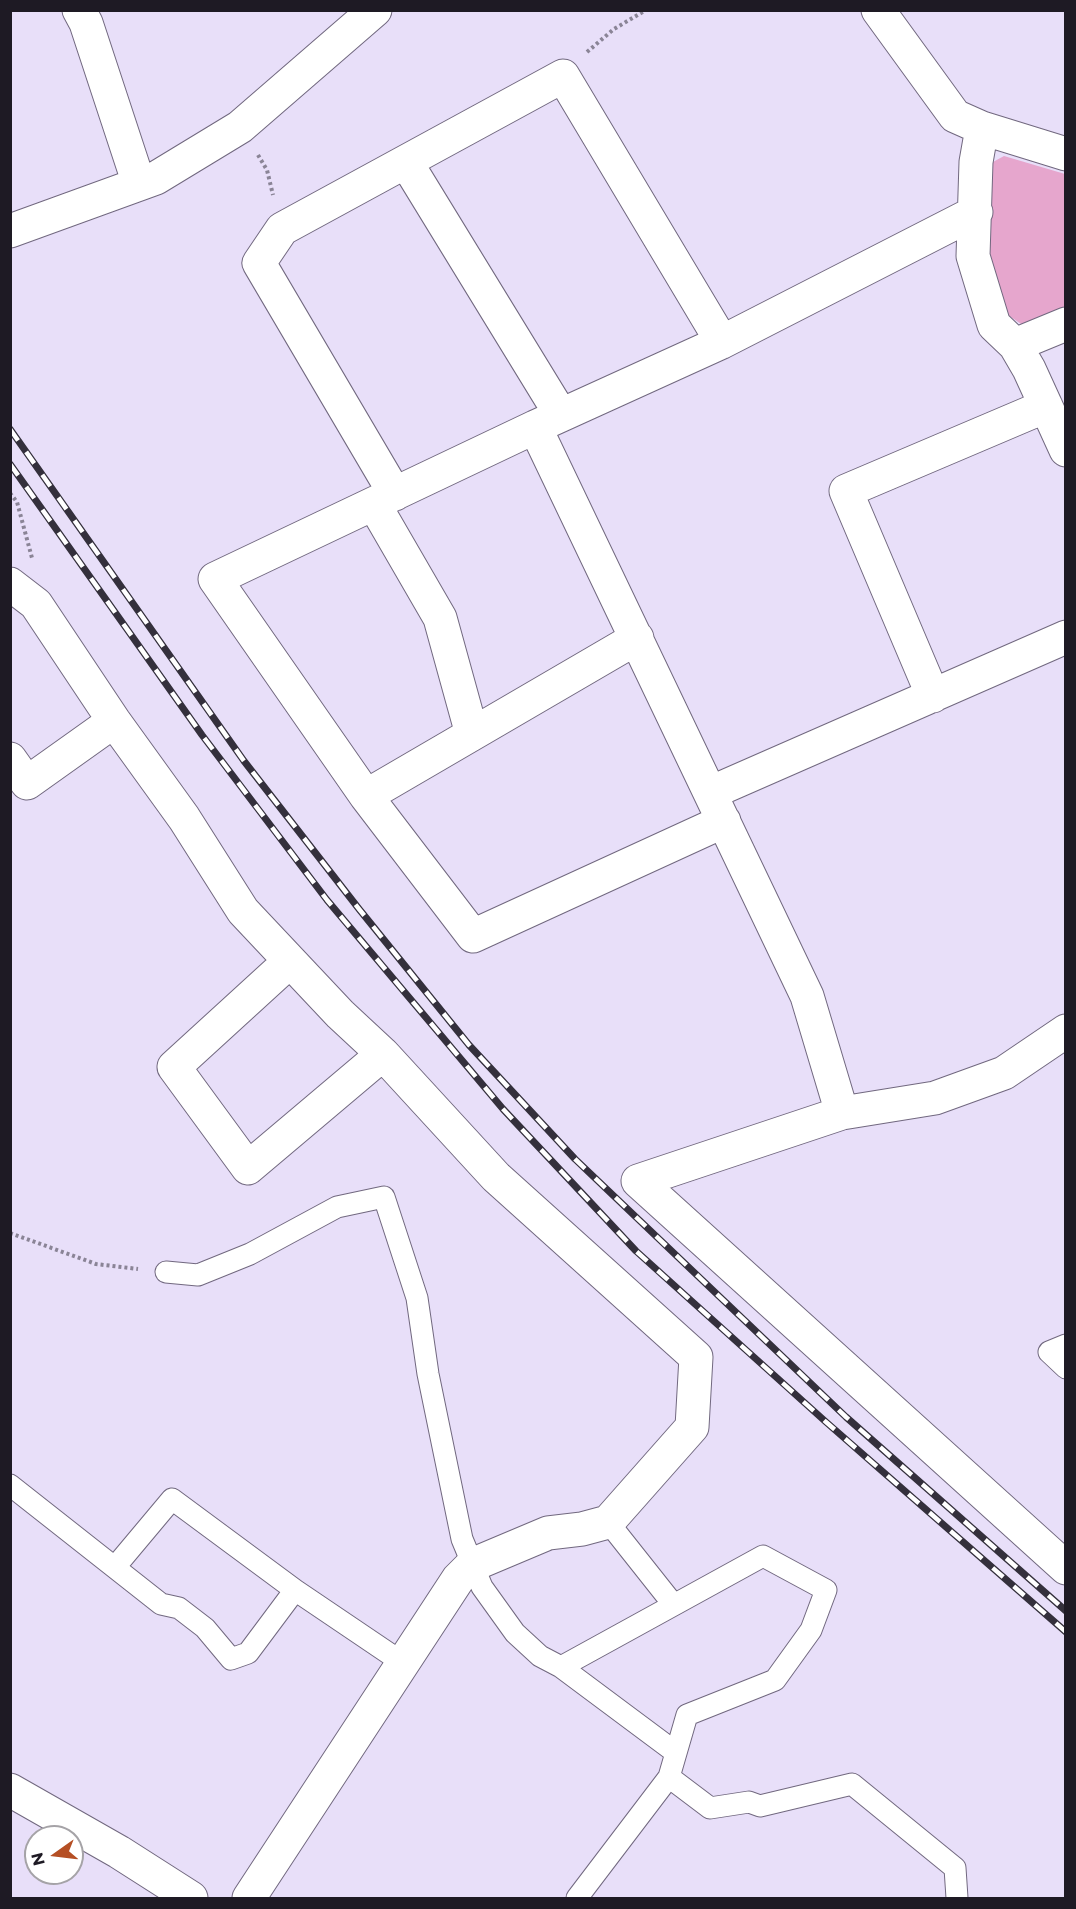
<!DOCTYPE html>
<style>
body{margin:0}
#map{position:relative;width:1076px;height:1909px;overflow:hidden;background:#e8dff9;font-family:Montserrat,sans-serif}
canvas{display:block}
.frame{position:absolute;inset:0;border:12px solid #1e1a24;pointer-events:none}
.north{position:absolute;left:24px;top:1825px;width:60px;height:60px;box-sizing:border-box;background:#fff;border:2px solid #a5a3a7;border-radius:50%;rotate:256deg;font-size:16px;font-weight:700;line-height:24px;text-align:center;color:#1e1a24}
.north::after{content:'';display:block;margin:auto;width:21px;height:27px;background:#b54f24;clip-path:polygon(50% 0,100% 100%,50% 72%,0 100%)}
</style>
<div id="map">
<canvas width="1076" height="1909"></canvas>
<div class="frame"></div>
<div class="north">N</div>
</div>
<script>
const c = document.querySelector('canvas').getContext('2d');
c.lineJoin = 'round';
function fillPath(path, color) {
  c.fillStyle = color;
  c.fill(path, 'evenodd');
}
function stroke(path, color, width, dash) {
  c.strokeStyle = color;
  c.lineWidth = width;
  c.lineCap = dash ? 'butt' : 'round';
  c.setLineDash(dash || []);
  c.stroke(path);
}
fillPath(new Path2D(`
 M1004 156 1065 174V315L1030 330 1002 311 985 257 993 162Z`), '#e6a6cd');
const service = new Path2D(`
 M166 1272 198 1275 250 1254 337 1207 384 1197 417 1298 428 1374 462 1539 482 1587 515 1633 540 1656 561 1667 675 1752
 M1066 1345 1049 1352 1066 1368
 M10 1485 161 1604 179 1608 205 1628 231 1659 248 1653 295 1590
 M608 1522 673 1604
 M115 1567 172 1499 295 1590 403 1663
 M561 1667 763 1556 826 1590 811 1630 775 1680 687 1715 669 1777 577 1898
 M669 1777 710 1808 749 1802 760 1806 852 1784 955 1868 957 1898`);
const minor = new Path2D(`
 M79 10 86 23 139 184
 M878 10 955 116 982 128 1066 154
 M982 128 976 162 973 256 994 325 1015 345 1029 369 1066 450
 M406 162 561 415
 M10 231 156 178 240 127 375 10
 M1015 345 1066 324
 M535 427 215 579 366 796 473 936 724 821
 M395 494 259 263 282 229 563 76 722 342
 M374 504 440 618 472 734
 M10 584 36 604 114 721 184 818 243 911 340 1014 383 1054 496 1177 696 1357 692 1427 608 1522 582 1529 548 1533 472 1565 458 1579 249 1898
 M933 696 846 491 1046 406
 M10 759 27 783 114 721
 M710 793 1066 637
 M366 796 637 638
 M290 961 174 1067 248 1168 383 1054
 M1066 1031 1004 1073 935 1098 842 1113 638 1181 1066 1568
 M842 1113 807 996 535 427 722 342 976 212
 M10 1790 119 1852 191 1898`);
stroke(service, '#71687f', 23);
stroke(minor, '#71687f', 35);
stroke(new Path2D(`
 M587 52 614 29 646 10
 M258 155 267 170 273 195
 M10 493 17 502 32 558
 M10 1233 96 1264 138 1269`), '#8a8496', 4, [3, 3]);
stroke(service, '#fff', 21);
stroke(minor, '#fff', 33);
const rail = new Path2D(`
 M10 429 244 761 359 909 469 1045 575 1159 846 1417 1066 1611
 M10 464 202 735 327 900 503 1109 636 1251 826 1422 1066 1632`);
stroke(rail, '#34303c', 7);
stroke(rail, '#fff', 4.5, [14]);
</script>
